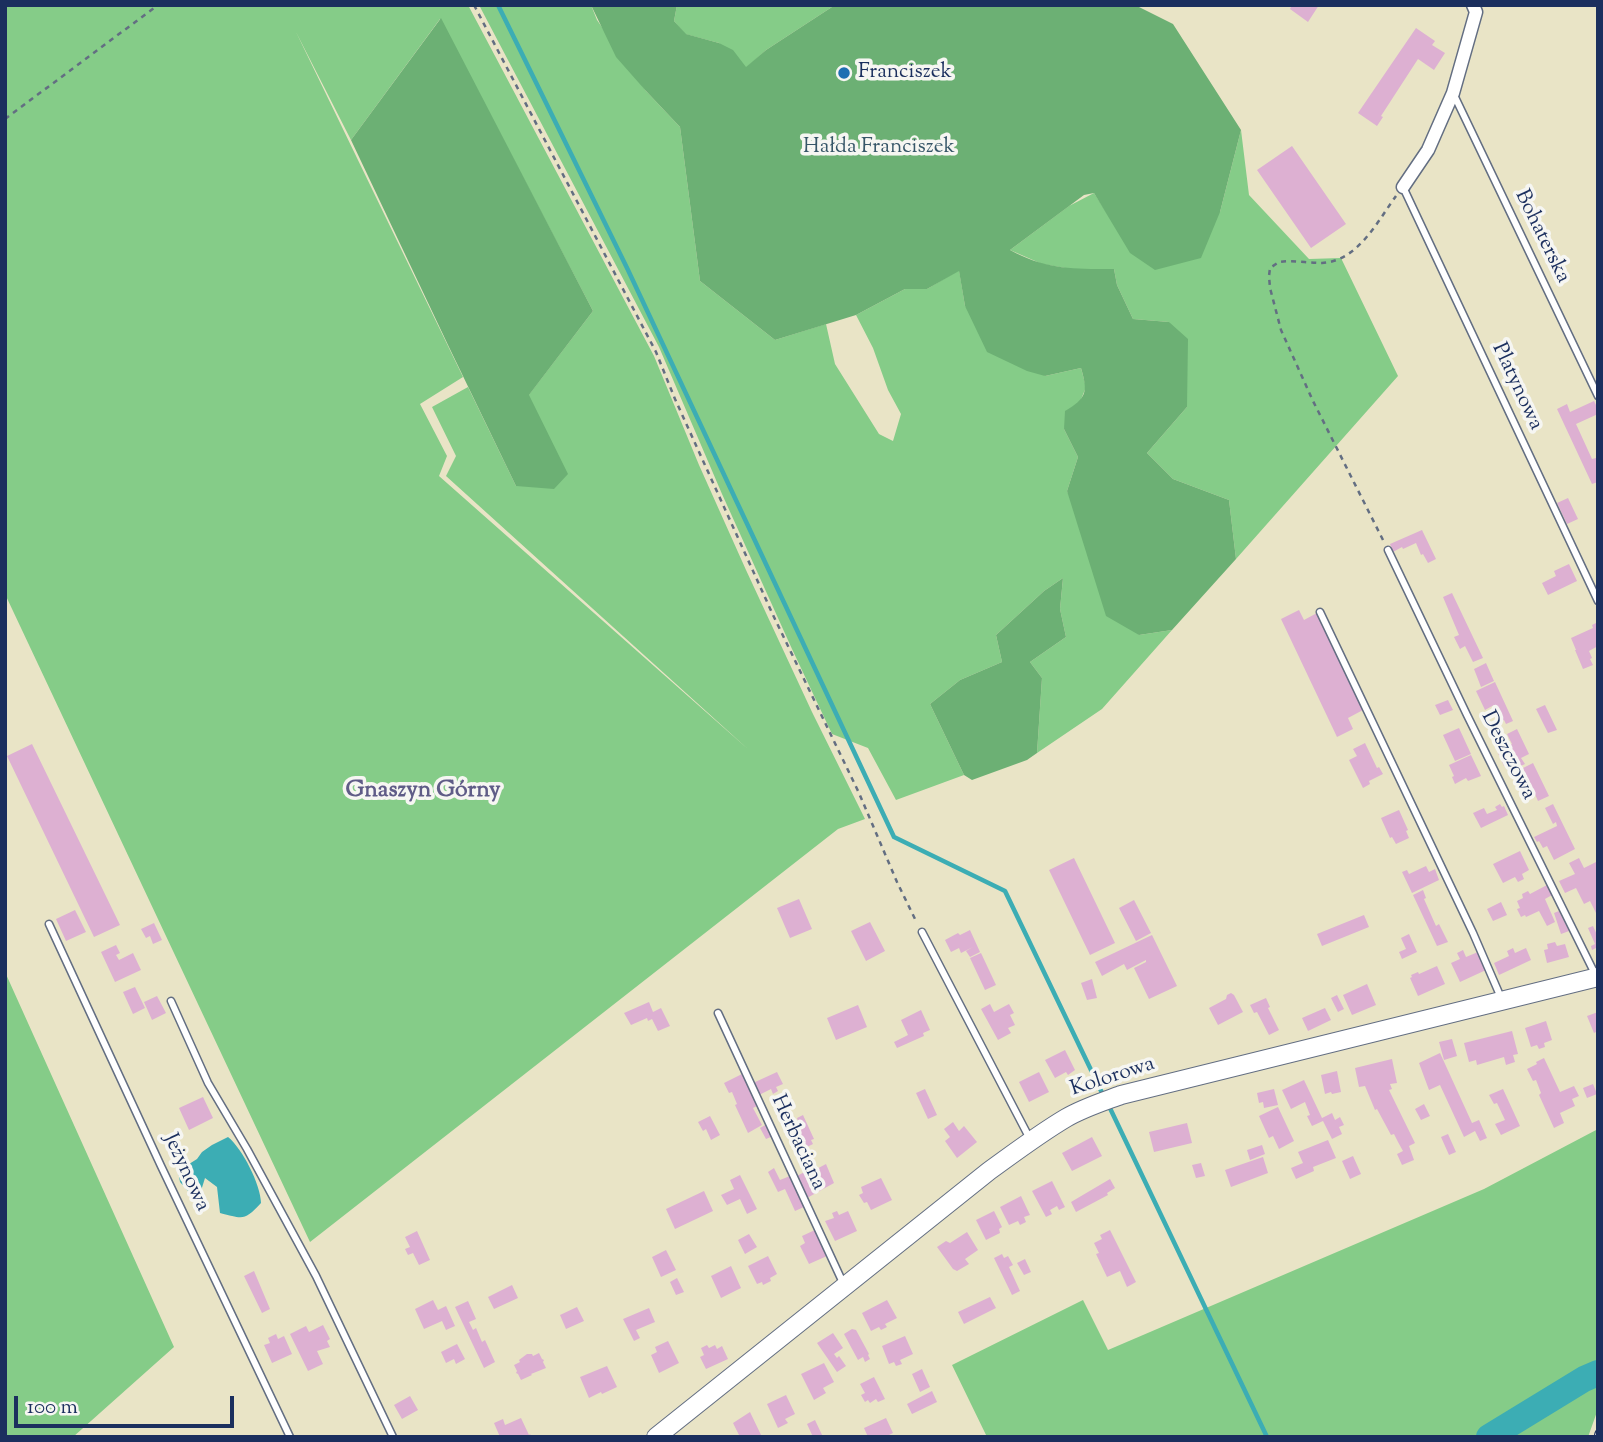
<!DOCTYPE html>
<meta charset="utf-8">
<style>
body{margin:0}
#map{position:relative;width:1603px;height:1442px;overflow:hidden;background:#e9e4c6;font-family:"Sorts Mill Goudy",serif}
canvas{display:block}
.frame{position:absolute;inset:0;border:7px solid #1b2f5e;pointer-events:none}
.scale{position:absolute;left:14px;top:1396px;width:220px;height:32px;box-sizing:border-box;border:4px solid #1b2f5e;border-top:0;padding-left:9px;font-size:21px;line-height:24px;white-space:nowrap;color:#1b2f5e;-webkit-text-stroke:5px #f6f6f2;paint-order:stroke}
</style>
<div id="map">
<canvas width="1603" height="1442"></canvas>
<div class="frame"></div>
<div class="scale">100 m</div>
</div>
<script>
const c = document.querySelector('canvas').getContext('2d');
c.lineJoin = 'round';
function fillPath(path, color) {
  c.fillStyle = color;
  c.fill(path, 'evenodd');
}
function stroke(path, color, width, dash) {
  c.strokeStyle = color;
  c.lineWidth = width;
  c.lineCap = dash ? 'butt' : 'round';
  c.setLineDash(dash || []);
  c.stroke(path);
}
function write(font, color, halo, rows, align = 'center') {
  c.font = font + ' "Sorts Mill Goudy",serif';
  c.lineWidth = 7;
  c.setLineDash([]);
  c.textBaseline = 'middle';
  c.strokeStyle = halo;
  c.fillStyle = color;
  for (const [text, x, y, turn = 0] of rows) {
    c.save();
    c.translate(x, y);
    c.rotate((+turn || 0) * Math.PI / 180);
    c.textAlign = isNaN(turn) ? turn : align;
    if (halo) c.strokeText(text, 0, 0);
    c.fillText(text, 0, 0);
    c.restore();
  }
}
fillPath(new Path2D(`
 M5 5H468L654 356 699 465 746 570 812 712 865 819 838 829 310 1242 5 594ZM440 19 593 311 528 396 516 486 468 387 432 407 456 456 446 476 749 750 439 476 447 456 420 404 463 377 296 32 351 140Z
 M479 5H591L597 20 646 91 680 127 700 281 775 340 826 324 835 364 879 434 893 441 901 414 888 390 873 348 856 315 905 289H927L959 270 965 306 1045 376 1081 368 1086 387 1080 402 1064 429 1078 457 1067 491 1139 635 1172 630 1102 709 1037 753 1042 678 1030 662 1066 637 1060 609 1063 578 1044 591 996 635 1002 662 960 680 930 704 964 775 896 800 868 748 832 734 792 649 722 494 659 347Z
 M677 5H835L766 50 746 68 719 43 685 34 674 21Z
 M1241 130 1249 195 1309 259 1341 258 1398 376 1236 559 1229 500 1173 479 1147 453 1187 407 1169 322 1133 319 1117 285 1114 269H1071L1042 264 1010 250 1069 206 1094 193 1112 221 1220 212Z
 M5 972 174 1347 73 1437H5Z
 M1598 1129V1409L1588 1437H987L952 1365 1083 1300 1108 1350 1484 1189Z`), '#85cc88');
fillPath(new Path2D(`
 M591 5H677L674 21 686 34 719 43 733 50 746 67 766 50 835 5H1135L1173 24 1241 130 1220 212 1201 258 1155 270 1130 253 1094 193 1084 195 1010 250C1047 270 1074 269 1114 269L1117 285 1133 319 1169 322 1188 339 1187 407 1147 453 1173 479 1229 500 1236 559 1172 630 1139 635 1106 616 1067 491 1078 457 1064 429 1065 411C1087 398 1088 392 1081 368L1045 376 1027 371 987 352 965 306 959 271 927 289H905L856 315 775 340 700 281 680 127 646 91 616 57Z
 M441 18 593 311 529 395 568 474 554 489 516 486 448 345 351 140Z
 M1063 578 1060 609 1066 637 1030 662 1042 678 1037 753 1027 760 972 780 964 775 930 704 960 680 1002 662 996 635 1044 591Z`), '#6cb074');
fillPath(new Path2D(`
 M228 1137C242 1148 261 1185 261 1203 244 1221 244 1219 220 1213L217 1187 205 1178 200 1194 189 1192 180 1182 178 1171 197 1159 202 1152 212 1145Z`), '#3cadb4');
stroke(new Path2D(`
 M498 5 628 270 894 837 1005 891 1104 1097
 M1108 1104 1267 1437`), '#3cadb4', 4.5);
stroke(new Path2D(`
 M1489 1437 1584 1379 1598 1373`), '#3cadb4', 26);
fillPath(new Path2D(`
 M1292 5H1319L1308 22 1290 9Z
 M1416 28 1435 41 1432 45 1445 53 1434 70 1418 59 1381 116 1383 117 1377 126 1358 113Z
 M1292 146 1346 224 1311 248 1257 170Z
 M1594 401 1598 409V414L1576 424 1592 459 1596 458 1598 461V482L1592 484 1557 409 1567 404 1570 412Z
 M1568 498 1578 519 1567 524 1557 503Z
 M1422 530 1436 559 1428 563 1423 554 1421 555 1416 543 1403 549 1402 547 1393 552 1390 544Z
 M1569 564 1577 581 1548 595 1542 583 1556 576 1554 571Z
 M1452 593 1483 658 1473 662 1465 646 1460 649 1454 637 1459 635 1443 597Z
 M1299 610 1304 620 1317 613 1363 710 1348 718 1353 729 1337 737 1281 619Z
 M1596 623 1598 626V646L1589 651 1592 658 1590 659 1593 665 1583 669 1575 650H1576L1571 638 1593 628 1592 625Z
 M1486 663 1494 681 1481 687 1474 669Z
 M1495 682 1513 721 1506 724 1504 720 1502 721 1494 705 1485 710 1476 691Z
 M1448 700 1453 710 1440 715 1435 705Z
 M1545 705 1557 730 1548 733 1536 709Z
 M1459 728 1471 754 1455 761 1443 735Z
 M1517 729 1529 754 1521 758 1525 764 1510 771 1507 765 1504 766 1498 753 1508 749 1507 746 1512 744 1507 734Z
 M1365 743 1377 768 1379 767 1383 774 1369 781 1370 784 1363 788 1349 760 1357 756 1353 749Z
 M32 744 120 925 94 937 7 756Z
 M1471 755 1481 776 1468 781 1466 778 1455 784 1452 777 1454 776 1449 765Z
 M1533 763 1549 796 1538 801 1523 768Z
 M1500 804 1502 807 1504 806 1508 815 1481 828 1473 813 1484 808 1487 814 1497 810 1495 807Z
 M1553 804 1575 849 1554 860 1547 846 1543 848 1539 841 1537 842 1534 837 1557 826 1556 822 1553 824 1545 808Z
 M1399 810 1408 830 1406 831 1409 838 1396 844 1392 837 1390 838 1381 818Z
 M1520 851 1529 870 1522 874 1524 879 1518 882 1515 877 1503 883 1493 864Z
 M1074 858 1115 943 1090 955 1049 870Z
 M1579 858 1584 868 1598 861V890L1596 891 1598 895V917L1590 901 1584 904 1576 888 1565 893 1559 881 1575 874 1569 863Z
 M1426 866 1429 872 1435 869 1439 880 1412 893 1402 872 1407 870 1409 874Z
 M1547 885 1552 895 1545 899 1555 922 1547 926 1539 911 1526 917 1525 915 1521 917 1517 909 1520 908 1517 901 1523 898 1522 894 1528 891 1530 894Z
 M1423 890 1426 898 1424 899 1436 926 1439 924 1448 942 1437 946 1413 895Z
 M799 899 812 929 790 938 777 908Z
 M1134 900 1151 933 1136 941 1119 908Z
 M1501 902 1507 915 1493 921 1487 909Z
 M75 910 86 932 66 941 56 919Z
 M1559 911 1569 931 1561 934 1554 913Z
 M1364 915 1369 927 1322 946 1317 934Z
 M870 922 885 951 866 961 851 931Z
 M154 923 162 940 153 944 150 936 146 938 141 929Z
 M1593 926 1598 937V947L1592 950 1591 946 1595 944 1588 928Z
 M970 930 980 952 970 957 966 951 973 947 961 953 959 948 951 952 945 940 958 933 960 935Z
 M1409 934 1417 952 1402 959 1399 952 1406 949 1401 938Z
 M1152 935 1177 986 1149 999 1134 968 1146 962V960L1127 970 1124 964 1102 976 1095 962Z
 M1555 942 1557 946 1565 944 1569 957 1547 963 1544 950 1548 949 1547 944Z
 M116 945 120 953 116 955 119 960 133 953 141 970 115 982 101 952Z
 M1513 948 1515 953 1526 948 1531 960 1499 975 1494 963 1509 956 1507 951Z
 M1463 950 1466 957 1478 952 1486 970 1460 982 1451 963 1460 959 1457 953Z
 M981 953 996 985 985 990 970 958Z
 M1437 966 1445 984 1418 996 1410 978 1412 977 1411 975 1418 972 1419 974Z
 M1092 979 1097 998 1087 1000 1081 983Z
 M1367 984 1376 1005 1352 1015 1343 995Z
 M135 987 145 1008 133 1014 123 992Z
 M1231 993 1234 995 1243 1012 1218 1025 1209 1008 1226 999 1227 995Z
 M1337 995 1344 1009 1338 1012 1331 998Z
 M157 996 166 1013 152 1020 144 1002Z
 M1266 998 1270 1007 1268 1008 1279 1030 1269 1035 1257 1012 1254 1013 1250 1005Z
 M649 1002 653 1012 661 1008 670 1026 658 1031 652 1019 648 1021 647 1018 631 1025 624 1013Z
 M990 1004 994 1012 1009 1004 1014 1013 1010 1015 1015 1025 1008 1028 1011 1033 998 1040 981 1009Z
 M858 1005 867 1027 836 1040 827 1018Z
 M1325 1008 1331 1020 1308 1031 1302 1018Z
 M921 1010 930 1030 923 1033 924 1036 897 1048 894 1042 908 1035 901 1020Z
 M1598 1012V1031L1594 1033 1587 1016Z
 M1546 1021 1552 1040 1544 1043 1545 1047 1539 1049 1537 1045 1531 1047 1525 1028Z
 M1512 1031 1518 1054 1513 1055 1515 1062 1506 1065 1504 1057 1477 1065 1476 1060 1469 1062 1464 1043Z
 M1452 1039 1457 1056 1444 1060 1439 1042Z
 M1065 1050 1075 1070 1068 1075 1066 1072 1055 1078 1045 1060Z
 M1440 1053 1472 1123 1479 1120 1487 1138 1480 1141 1475 1131 1464 1137 1440 1085 1429 1090 1419 1063Z
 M1544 1058 1560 1092 1574 1086 1579 1096 1572 1099 1575 1106 1560 1113 1564 1123 1554 1128 1539 1095 1541 1093 1536 1080 1533 1081 1527 1069 1537 1064 1536 1062Z
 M1392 1059 1397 1083 1390 1084 1392 1089 1389 1090 1415 1143 1409 1146 1414 1160 1402 1165 1397 1154 1403 1151 1398 1142 1394 1134 1391 1135 1377 1109 1375 1110 1365 1086 1359 1087 1355 1068Z
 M1337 1071 1341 1092 1332 1094 1331 1092 1325 1094 1321 1075Z
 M777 1072 783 1084 776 1087 778 1091 773 1094 771 1089 759 1095 753 1083Z
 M1039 1072 1049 1092 1029 1102 1019 1082Z
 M742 1074 757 1106 753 1108 762 1125 748 1133 735 1105 737 1104 732 1092 729 1093 724 1083Z
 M1304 1080 1322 1118 1332 1113 1335 1120 1340 1117 1344 1125 1339 1127 1342 1134 1332 1139 1323 1121 1312 1126 1307 1116 1310 1115 1305 1102 1291 1109 1282 1090Z
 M1593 1084 1597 1094 1587 1098 1583 1088Z
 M925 1089 937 1115 928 1119 916 1093Z
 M1274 1089 1278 1105 1264 1108 1263 1102 1259 1103 1257 1093Z
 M1503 1089 1520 1126 1501 1135 1495 1124 1505 1120 1497 1103 1494 1104 1489 1095Z
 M203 1097 213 1118 189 1130 179 1108Z
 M1424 1104 1430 1116 1421 1120 1415 1109Z
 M1278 1107 1294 1141 1279 1149 1273 1136 1269 1138 1259 1116Z
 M803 1115 814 1139 811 1140 813 1144 807 1147 805 1143 794 1149 786 1131 799 1124 797 1118Z
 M710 1116 720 1135 711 1140 706 1129 703 1131 698 1122Z
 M953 1122 959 1131 964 1126 977 1142 957 1158 945 1141 950 1137 944 1129Z
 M1187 1123 1192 1143 1154 1152 1149 1132Z
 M767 1124 773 1136 766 1139 760 1128Z
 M1448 1134 1456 1152 1449 1155 1441 1137Z
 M1092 1137 1102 1156 1072 1171 1062 1153Z
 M1328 1140 1336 1158 1313 1167 1314 1171 1296 1179 1291 1168 1303 1163 1298 1152Z
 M1262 1145 1265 1154 1250 1160 1247 1150Z
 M1353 1156 1361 1174 1350 1179 1342 1161Z
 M1263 1157 1268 1173 1231 1187 1225 1170Z
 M1201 1163 1205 1176 1196 1178 1192 1165Z
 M826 1164 834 1183 807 1198 797 1176 810 1169 811 1172Z
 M774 1168 780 1180 790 1176 804 1207 795 1211 785 1189 778 1192 768 1172Z
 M740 1175 757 1209 747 1214 740 1199 727 1205 721 1195 734 1189 730 1180Z
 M881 1178 892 1200 871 1210 867 1202 864 1203 859 1195 863 1193 861 1187Z
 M1110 1179 1115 1188 1107 1193 1108 1195 1076 1212 1071 1202Z
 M1052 1181 1065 1207 1059 1210 1057 1206 1050 1210 1052 1214 1046 1217 1032 1191Z
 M704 1191 713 1211 675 1229 666 1209Z
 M1021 1196 1030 1215 1024 1217 1026 1222 1020 1225 1018 1221 1009 1225 1000 1207Z
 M837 1211 839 1215 848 1211 857 1231 835 1241 825 1221 834 1218 832 1213Z
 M994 1211 1002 1227 999 1229 1000 1233 986 1240 976 1220Z
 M815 1230 827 1256 809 1264 800 1246 805 1243 802 1236Z
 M1110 1230 1136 1282 1127 1287 1120 1271 1107 1277 1096 1254 1099 1253 1094 1243 1102 1239 1100 1235Z
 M417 1231 430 1260 419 1265 413 1253 408 1255 405 1249 410 1247 405 1237Z
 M967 1232 978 1250 965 1259 969 1264 957 1271 953 1269 937 1247 946 1241 950 1243Z
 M749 1234 757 1247 745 1254 738 1240Z
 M666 1250 676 1270 661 1277 652 1257Z
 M1002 1254 1004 1258 1008 1256 1013 1265 1009 1267 1020 1291 1012 1295 994 1258Z
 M768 1256 777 1274 770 1278 771 1281 763 1285 762 1282 757 1284 748 1266Z
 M1025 1259 1031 1272 1024 1275 1017 1263Z
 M731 1266 741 1288 721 1298 711 1276Z
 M254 1271 270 1309 262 1313 244 1276Z
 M677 1278 684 1292 676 1295 670 1282Z
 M512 1285 518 1298 494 1309 488 1297Z
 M990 1297 996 1308 964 1324 958 1312Z
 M433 1300 438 1310 446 1306 455 1326 446 1330 442 1321 424 1329 415 1309Z
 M887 1300 897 1318 885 1324 887 1327 881 1330 879 1327 871 1331 862 1313Z
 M468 1301 476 1319 469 1322 473 1330 476 1328 482 1342 485 1340 495 1362 484 1368 455 1307Z
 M577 1307 584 1321 566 1329 560 1315Z
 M649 1308 655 1322 636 1330 640 1338 634 1341 623 1319Z
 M323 1325 330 1339 327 1341 330 1347 317 1351 323 1364 308 1371 290 1334 306 1326 309 1332Z
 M852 1329 856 1330 869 1354 868 1355 870 1359 865 1362 863 1357 858 1360 844 1334Z
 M833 1333 843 1348 834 1354 837 1358 839 1356 846 1366 837 1372 817 1343Z
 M276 1334 278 1339 284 1336 292 1354 272 1363 264 1345 270 1343 268 1338Z
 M905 1336 913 1354 900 1360 902 1364 896 1366 894 1362 889 1364 882 1346Z
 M668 1341 679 1363 659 1373 651 1355 657 1352 655 1347Z
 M457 1344 465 1359 456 1364 454 1359 446 1363 441 1352Z
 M707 1345 709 1348 715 1345 717 1349 722 1346 728 1359 706 1369 700 1357 704 1355 701 1348Z
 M539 1353 542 1359 544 1360 543 1362 546 1368 531 1374 532 1375 521 1380 518 1374 516 1373 517 1371 514 1365 520 1362 519 1360 527 1354H532L533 1356Z
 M824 1363 834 1382 823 1388 826 1393 814 1400 801 1374Z
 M607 1366 617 1387 602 1394 601 1392 589 1398 580 1377Z
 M922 1369 930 1387 920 1392 912 1374Z
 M874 1377 885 1399 878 1402 876 1399 870 1403 868 1400 865 1402 861 1395 865 1393 860 1384Z
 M932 1391 937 1402 912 1414 907 1404Z
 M786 1395 795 1414 785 1419 788 1423 778 1428 767 1404Z
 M410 1396 418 1410 402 1419 394 1405Z
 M750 1412 762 1437H740L733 1423Z
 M521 1418 529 1435 530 1434 532 1437H500L494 1423 503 1419 505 1425Z
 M886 1418 893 1433 885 1437H868L864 1428Z
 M815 1420 823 1437H813L807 1424Z`), '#ddb0d2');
const lane = new Path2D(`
 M1454 95 1598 396
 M1403 187 1598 601
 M1388 550 1467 715 1596 976
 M1320 612 1473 933 1502 1000
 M49 924 161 1166 290 1437
 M922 932 1030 1139
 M171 1001 208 1083 247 1149 316 1276 393 1437
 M718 1013 844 1285`);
const street = new Path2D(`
 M1403 187 1428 150 1453 93 1476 12 1473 5`);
const secondary = new Path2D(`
 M656 1437 989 1171C1014 1153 1039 1134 1066 1118 1083 1108 1102 1102 1121 1095L1598 977`);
stroke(lane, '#636e82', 9);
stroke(street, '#636e82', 15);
stroke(secondary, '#636e82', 20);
stroke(new Path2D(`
 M474 5 656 352 675 399 773 615 859 793 897 882 917 923
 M5 119 158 5
 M1383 540 1313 401 1281 330 1270 288 1269 276 1270 268 1279 262C1292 260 1308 263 1322 263 1358 261 1377 222 1396 196`), '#636e82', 2.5, [5, 5]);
stroke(lane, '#fff', 6);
stroke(street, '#fff', 12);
stroke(secondary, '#fff', 18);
const rail = new Path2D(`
 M1597 1437 1598 1433`);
stroke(rail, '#1b2f5e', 7);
stroke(rail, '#f6f6f2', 4.5, [13]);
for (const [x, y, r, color] of [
 [844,73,7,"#1f6fb2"]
]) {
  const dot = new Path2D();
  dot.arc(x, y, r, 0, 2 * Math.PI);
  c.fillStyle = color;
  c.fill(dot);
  stroke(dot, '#f6f6f2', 2.5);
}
write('21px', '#1b2f5e', '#f6f6f2', [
 ["Franciszek",858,73]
], 'left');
write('21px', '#365668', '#f6f6f2', [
 ["Hałda Franciszek",879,148]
]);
write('21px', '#1b2f5e', '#f6f6f2', [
 ["Bohaterska",1541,237,64],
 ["Platynowa",1516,387,65],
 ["Deszczowa",1507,756,63],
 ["Kolorowa",1113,1078,-18],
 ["Herbaciana",797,1143,65],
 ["Jeżynowa",185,1173,65]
]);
write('bold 23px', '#5f5c87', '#f6f6f2', [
 ["Gnaszyn Górny",423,792]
]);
</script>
